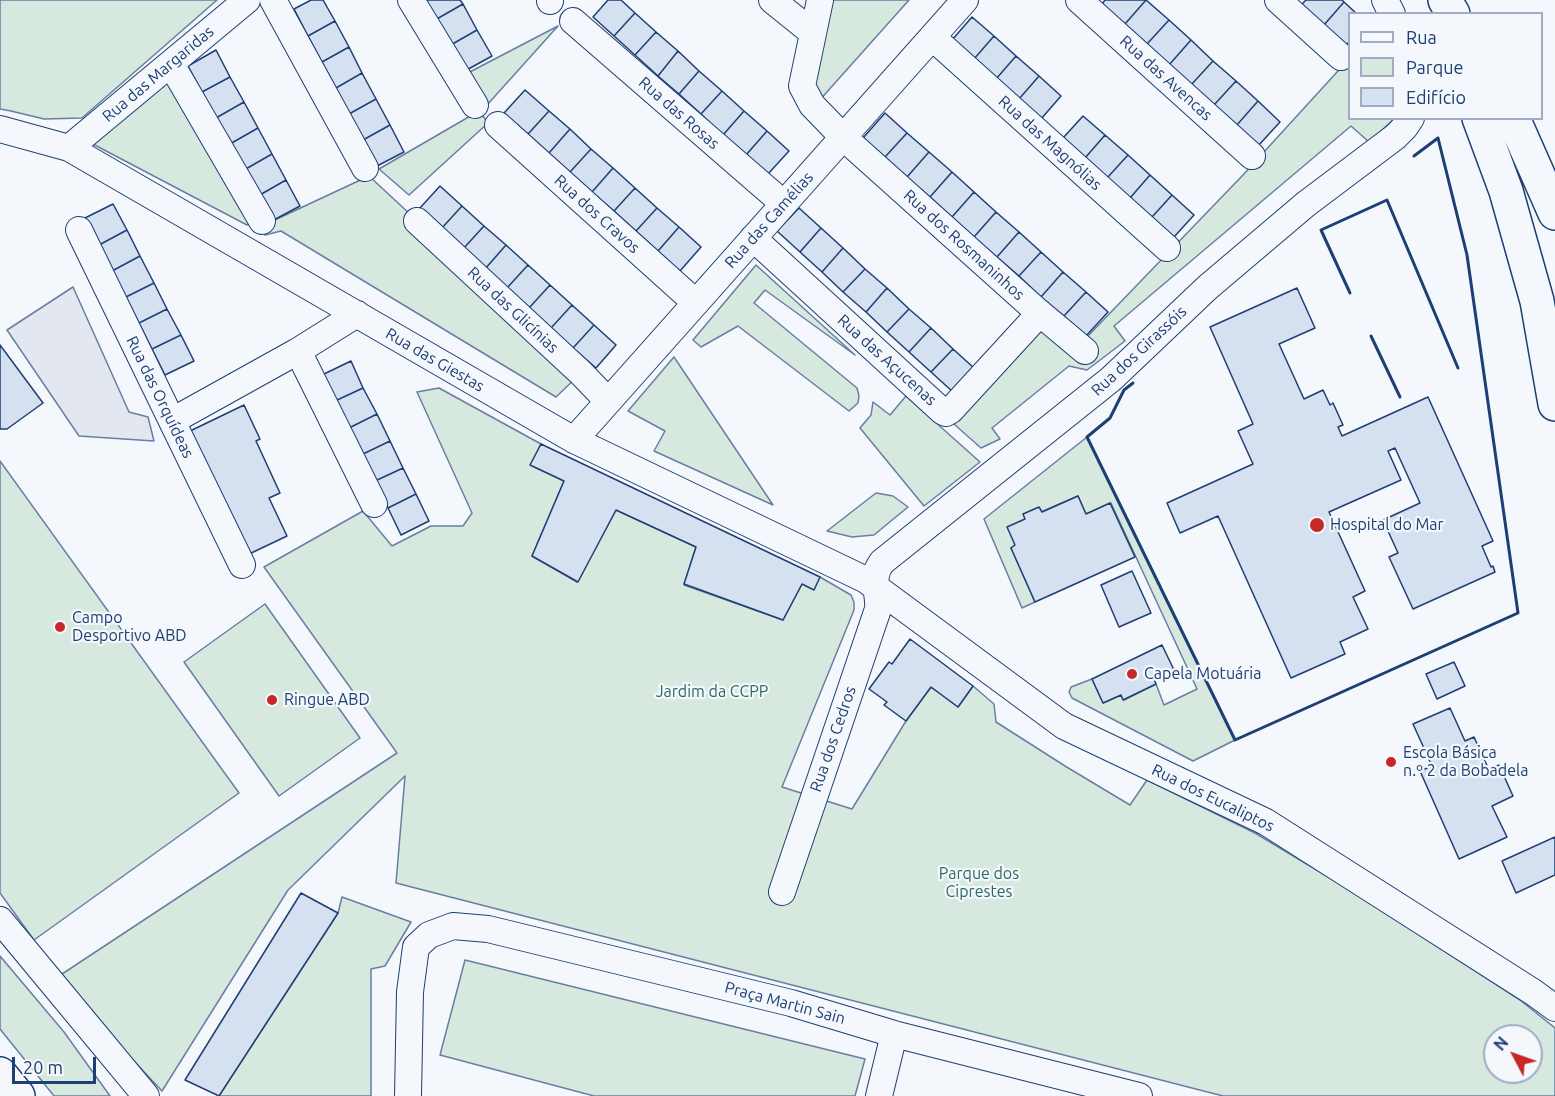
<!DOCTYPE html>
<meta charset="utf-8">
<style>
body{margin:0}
#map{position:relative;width:1555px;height:1096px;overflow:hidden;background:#f4f7fb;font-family:Ubuntu,sans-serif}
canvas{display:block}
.legend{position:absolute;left:1348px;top:12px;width:195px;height:108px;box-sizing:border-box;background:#f4f7fb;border:2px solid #9eadc5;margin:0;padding:8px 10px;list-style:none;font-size:18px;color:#1d3f73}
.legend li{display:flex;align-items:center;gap:12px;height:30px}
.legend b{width:30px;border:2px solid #9eadc5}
.north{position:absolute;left:1483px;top:1024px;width:60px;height:60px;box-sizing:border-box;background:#f4f7fb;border:2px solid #9eadc5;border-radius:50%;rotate:311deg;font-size:16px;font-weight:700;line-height:24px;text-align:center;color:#1d3f73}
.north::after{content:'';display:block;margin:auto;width:21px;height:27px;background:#c62828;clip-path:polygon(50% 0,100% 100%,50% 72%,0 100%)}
.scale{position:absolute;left:12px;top:1057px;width:84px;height:27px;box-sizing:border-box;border:3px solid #1d3f73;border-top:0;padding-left:8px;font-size:18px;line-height:21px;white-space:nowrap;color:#1d3f73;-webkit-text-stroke:4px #f4f7fb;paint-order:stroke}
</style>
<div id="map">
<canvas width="1555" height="1096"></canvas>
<ul class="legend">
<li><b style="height:8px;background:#f4f7fb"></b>Rua</li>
<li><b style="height:16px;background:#d7e8df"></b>Parque</li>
<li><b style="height:16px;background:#d5e0f0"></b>Edifício</li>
</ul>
<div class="north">N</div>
<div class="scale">20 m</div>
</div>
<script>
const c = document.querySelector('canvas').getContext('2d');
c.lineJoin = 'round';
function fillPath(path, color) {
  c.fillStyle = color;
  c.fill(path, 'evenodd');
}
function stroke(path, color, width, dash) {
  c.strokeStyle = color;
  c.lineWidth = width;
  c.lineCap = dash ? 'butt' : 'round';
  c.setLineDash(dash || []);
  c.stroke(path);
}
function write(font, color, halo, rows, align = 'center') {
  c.font = font + ' Ubuntu,sans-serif';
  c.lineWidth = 4.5;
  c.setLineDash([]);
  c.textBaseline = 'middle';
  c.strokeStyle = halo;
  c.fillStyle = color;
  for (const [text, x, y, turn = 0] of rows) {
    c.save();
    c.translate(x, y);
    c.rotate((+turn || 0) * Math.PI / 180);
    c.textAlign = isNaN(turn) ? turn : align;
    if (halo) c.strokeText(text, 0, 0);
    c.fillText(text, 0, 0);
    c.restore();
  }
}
const green = new Path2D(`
 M0 0H217L82 118 44 119 11 111 0 109Z
 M824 0H909L818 102 807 86Z
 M558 26 487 105 464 75Z
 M1348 60 1349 61 1350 118 1394 119 1369 142 1351 126 1114 326 1125 341 1087 370 1069 366 992 428 1000 439 981 448 954 424 1052 318 1087 337 1243 175Z
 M171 76 254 221 247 225 89 142Z
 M475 105 488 123 409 195 379 169 472 115Z
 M369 176 581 373 556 397 281 231 265 235 264 225Z
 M756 265 855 355 765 290 754 303 857 388 859 396 858 403 849 411 738 326 701 347 693 340Z
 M674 357 773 505 654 451 665 431 628 411Z
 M439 388 541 444 531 465 564 481 532 556 577 582 616 510 696 547 684 585 783 620 802 584 820 577 851 595 854 602V610L782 787 852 809 906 721 931 687 958 707 973 686 994 704 996 722 1065 766 1130 805 1147 780 1255 833 1350 890 1520 1000 1555 1028V1096H1223L396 883 405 776 288 890 162 1091 56 978 397 753 264 567 363 511 392 546 431 526H463L472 513 417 392ZM1495 1036H1531V1072H1495Z
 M906 396 980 462 924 506 860 428 871 415 873 402 890 415Z
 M1087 437 1235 740 1193 761 1072 698 1069 692 1071 687 1092 679 1103 703 1121 695 1124 700 1156 684 1164 705 1197 689 1111 503 1086 514 1078 496 1025 519 1015 545 1011 548 1035 602 1022 608 984 519Z
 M0 461 239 793 34 940 0 893Z
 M876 493 893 496 908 507 874 535 852 537 827 531Z
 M265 604 360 738 279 796 184 662Z
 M342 897 411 922 385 966 371 969V1096H219L338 913Z
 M0 956 64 1032 110 1096H54L0 1029Z
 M465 960 865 1059 855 1096H594L440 1055Z`);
fillPath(green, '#d7e8df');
stroke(green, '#687fa3', 1.5);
const parking = new Path2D(`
 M73 287 129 412 148 417 154 441 79 436 7 330Z`);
fillPath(parking, '#e3e8f0');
stroke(parking, '#687fa3', 1.5);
const building = new Path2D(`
 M311 0H323L335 21 308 36 294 9Z
 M423 0H460L463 4 435 20Z
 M608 0H621L635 13 614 36 593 17Z
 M1105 0H1146L1125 24 1102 4Z
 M1146 0 1169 20 1147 44 1125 24Z
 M1306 0H1342L1344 2 1324 25 1302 4Z
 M1344 2 1357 14H1350V41L1346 45 1324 25Z
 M463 4 477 30 449 46 435 20Z
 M635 13 656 32 635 55 614 36Z
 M972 17 994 36 974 59 952 40Z
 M1169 20 1191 40 1169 65 1147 44Z
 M335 21 349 47 322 62 308 36Z
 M477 30 492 56 463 72 449 46Z
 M656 32 678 51 658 76 635 55Z
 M994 36 1016 56 996 79 974 59Z
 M1191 40 1213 61 1191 85 1169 65Z
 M349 47 362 73 336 88 322 62Z
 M216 50 230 77 202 92 188 66Z
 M678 51 699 71 679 94 658 76Z
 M1016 56 1039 76 1019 99 996 79Z
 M1213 61 1236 81 1214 105 1191 85Z
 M699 71 722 91 701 114 679 94Z
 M362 73 376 99 349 114 336 88Z
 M1039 76 1061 96 1041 119 1019 99Z
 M230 77 244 102 216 118 202 92Z
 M1236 81 1258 101 1236 126 1214 105Z
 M525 90 549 111 528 134 504 113Z
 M722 91 744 111 723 135 701 114Z
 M376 99 390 125 363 140 349 114Z
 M1258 101 1280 122 1258 146 1236 126Z
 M244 102 258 128 230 144 216 118Z
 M549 111 570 129 549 153 528 134Z
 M744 111 767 131 746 155 723 135Z
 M885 113 907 133 885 157 863 138Z
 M1083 116 1105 135 1085 158 1063 138Z
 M390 125 404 152 377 166 363 140Z
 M258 128 272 154 244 170 230 144Z
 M570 129 591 149 570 172 549 153Z
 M767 131 789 151 768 174 746 155Z
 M907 133 929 152 907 177 885 157Z
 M1105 135 1128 155 1107 178 1085 158Z
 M591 149 613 168 592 192 570 172Z
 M929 152 952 172 930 197 907 177Z
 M272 154 286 180 258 196 244 170Z
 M1128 155 1150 175 1130 198 1107 178Z
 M613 168 635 188 614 211 592 192Z
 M952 172 974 192 952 217 930 197Z
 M1150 175 1172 195 1152 217 1130 198Z
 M286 180 300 206 272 221 258 196Z
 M440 186 462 206 441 229 419 209Z
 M635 188 657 208 636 231 614 211Z
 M974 192 996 212 974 237 952 217Z
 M1172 195 1194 215 1174 237 1152 217Z
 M113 204 127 230 99 245 85 218Z
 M462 206 484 226 463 249 441 229Z
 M657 208 679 227 658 251 636 231Z
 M799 208 821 228 800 252 777 231Z
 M996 212 1019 232 997 257 974 237Z
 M484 226 506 245 485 269 463 249Z
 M679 227 701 247 680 271 658 251Z
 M821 228 843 248 822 272 800 252Z
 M127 230 140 256 112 271 99 245Z
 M1019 232 1041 252 1019 276 997 257Z
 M506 245 528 265 507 288 485 269Z
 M843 248 865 269 843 292 822 272Z
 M1041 252 1063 272 1041 297 1019 276Z
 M140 256 154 283 126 297 112 271Z
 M528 265 550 285 529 308 507 288Z
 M865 269 887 288 866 312 843 292Z
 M1063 272 1086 292 1064 316 1041 297Z
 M154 283 167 309 139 323 126 297Z
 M550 285 572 305 551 328 529 308Z
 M887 288 909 309 887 332 866 312Z
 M1297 288 1315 328 1279 344 1304 399 1323 390 1330 405 1333 403 1343 425 1338 427 1342 436 1428 397 1493 541 1482 546 1491 567 1493 566 1495 572 1413 609 1389 557 1398 553 1383 520 1420 503 1395 448 1388 451 1401 480 1329 512 1365 591 1353 597 1368 629 1340 642 1345 654 1291 678 1218 516 1180 533 1167 503 1253 464 1238 431 1253 424 1210 327Z
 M1086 292 1108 312 1086 336 1064 316Z
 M572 305 594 325 573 348 551 328Z
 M167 309 181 335 152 349 139 323Z
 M909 309 931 328 909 352 887 332Z
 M594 325 616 345 596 368 573 348Z
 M931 328 953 349 931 372 909 352Z
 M181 335 194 361 165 375 152 349Z
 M0 345 43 403 7 429H0Z
 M953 349 974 368 953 392 931 372Z
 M351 361 363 388 335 401 322 375Z
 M363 388 377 414 349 428 335 401Z
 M244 405 260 439 256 441 280 493 269 498 287 536 247 555 188 432Z
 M377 414 390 441 361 455 349 428Z
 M390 441 403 468 375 481 361 455Z
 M541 444 820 577 814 590 802 584 783 620 684 584 696 547 616 510 578 582 532 556 564 481 530 465Z
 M403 468 416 494 388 508 375 481Z
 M416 494 429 521 401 535 388 508Z
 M1078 496 1086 514 1110 503 1135 557 1035 602 1011 548 1015 545 1007 527 1025 519 1023 514 1039 507 1042 512Z
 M1132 571 1151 613 1119 627 1101 585Z
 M910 639 973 686 958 707 931 687 906 721 884 705 887 702 869 689 889 662 892 664Z
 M1162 645 1174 670 1154 679 1156 684 1123 700 1121 695 1103 703 1092 679Z
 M1454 662 1465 686 1437 699 1426 674Z
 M1450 708 1465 741 1474 737 1489 770 1499 765 1513 796 1492 806 1507 837 1459 859 1420 771 1432 766 1413 724Z
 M1555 837V875L1516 893 1502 861Z
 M301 893 338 913 219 1096 185 1080Z`);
fillPath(building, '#d5e0f0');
stroke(building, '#1d3f73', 1.5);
const street = new Path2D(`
 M273 0 365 168
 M411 0 475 105
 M550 0V1
 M772 0 813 33
 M820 0 802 86 812 105 843 137 1036 310 1085 351
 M1079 0 1252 156
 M1278 0 1341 57
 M1385 0 1392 14
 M573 21 784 204
 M932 37 1167 248
 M171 64 262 221
 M498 125 696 303
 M0 129 69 148 574 440 866 580 1064 726 1266 822 1533 992 1555 1008
 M69 148 247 0
 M417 221 581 373 608 401
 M79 230 242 565
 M753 238 942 411 946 413 951 410 1040 313
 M298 351 374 504
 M172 421 298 351 357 314
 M574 440 965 0
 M782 892 878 609C880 592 869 579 882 562L1111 379 1208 287 1306 204 1395 137 1405 127 1411 118
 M0 920 146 1096
 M408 1096 410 992 416 947 429 935 453 926 488 929 791 1003 894 1034 1139 1096
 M879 1096 894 1034`);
const secondary = new Path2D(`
 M0 1074 18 1096`);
const primary = new Path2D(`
 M1445 0 1453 14
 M1479 118 1506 191 1537 301 1555 404
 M1513 118 1555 213`);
stroke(street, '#1d3f73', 28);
stroke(secondary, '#1d3f73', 36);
stroke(primary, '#1d3f73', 36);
stroke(street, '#f4f7fb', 26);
stroke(secondary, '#f4f7fb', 33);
stroke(primary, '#f4f7fb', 33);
stroke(new Path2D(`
 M1350 293 1321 230 1387 200 1458 368
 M1371 336 1400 397
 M1133 383 1124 390 1110 418 1087 437 1235 740 1518 613 1467 255 1438 138 1414 156`), '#1d3f73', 3);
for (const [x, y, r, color] of [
 [1317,525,8,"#c62828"],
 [60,627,6,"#c62828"],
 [1132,674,6,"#c62828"],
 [272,700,6,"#c62828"],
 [1391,762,6,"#c62828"]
]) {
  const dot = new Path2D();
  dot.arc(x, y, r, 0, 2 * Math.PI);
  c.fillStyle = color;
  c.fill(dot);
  stroke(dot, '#f4f7fb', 2);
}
write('16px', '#1d3f73', '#f4f7fb', [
 ["Rua das Margaridas",158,74,-40],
 ["Rua das Avencas",1166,78,42],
 ["Rua das Rosas",679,113,41],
 ["Rua das Magnólias",1050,143,42],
 ["Rua dos Cravos",597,214,42],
 ["Rua das Camélias",769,220,-48],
 ["Rua dos Rosmaninhos",964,245,42],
 ["Rua das Glicínias",513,310,43],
 ["Rua dos Girassóis",1139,351,-43],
 ["Rua das Giestas",435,360,30],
 ["Rua das Açucenas",887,360,42],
 ["Rua das Orquídeas",160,397,64],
 ["Rua dos Cedros",833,739,-71],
 ["Rua dos Eucaliptos",1213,798,26],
 ["Praça Martin Sain",785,1003,15]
]);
write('16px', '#1d3f73', '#f4f7fb', [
 ["Hospital do Mar",1330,525],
 ["Campo",72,618],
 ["Desportivo ABD",72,636],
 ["Capela Motuária",1144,674],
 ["Ringue ABD",284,700],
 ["Escola Básica",1403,753],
 ["n.º 2 da Bobadela",1403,771]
], 'left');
write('16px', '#2c6c60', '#f4f7fb', [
 ["Jardim da CCPP",712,692],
 ["Parque dos",979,874],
 ["Ciprestes",979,892]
]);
</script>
